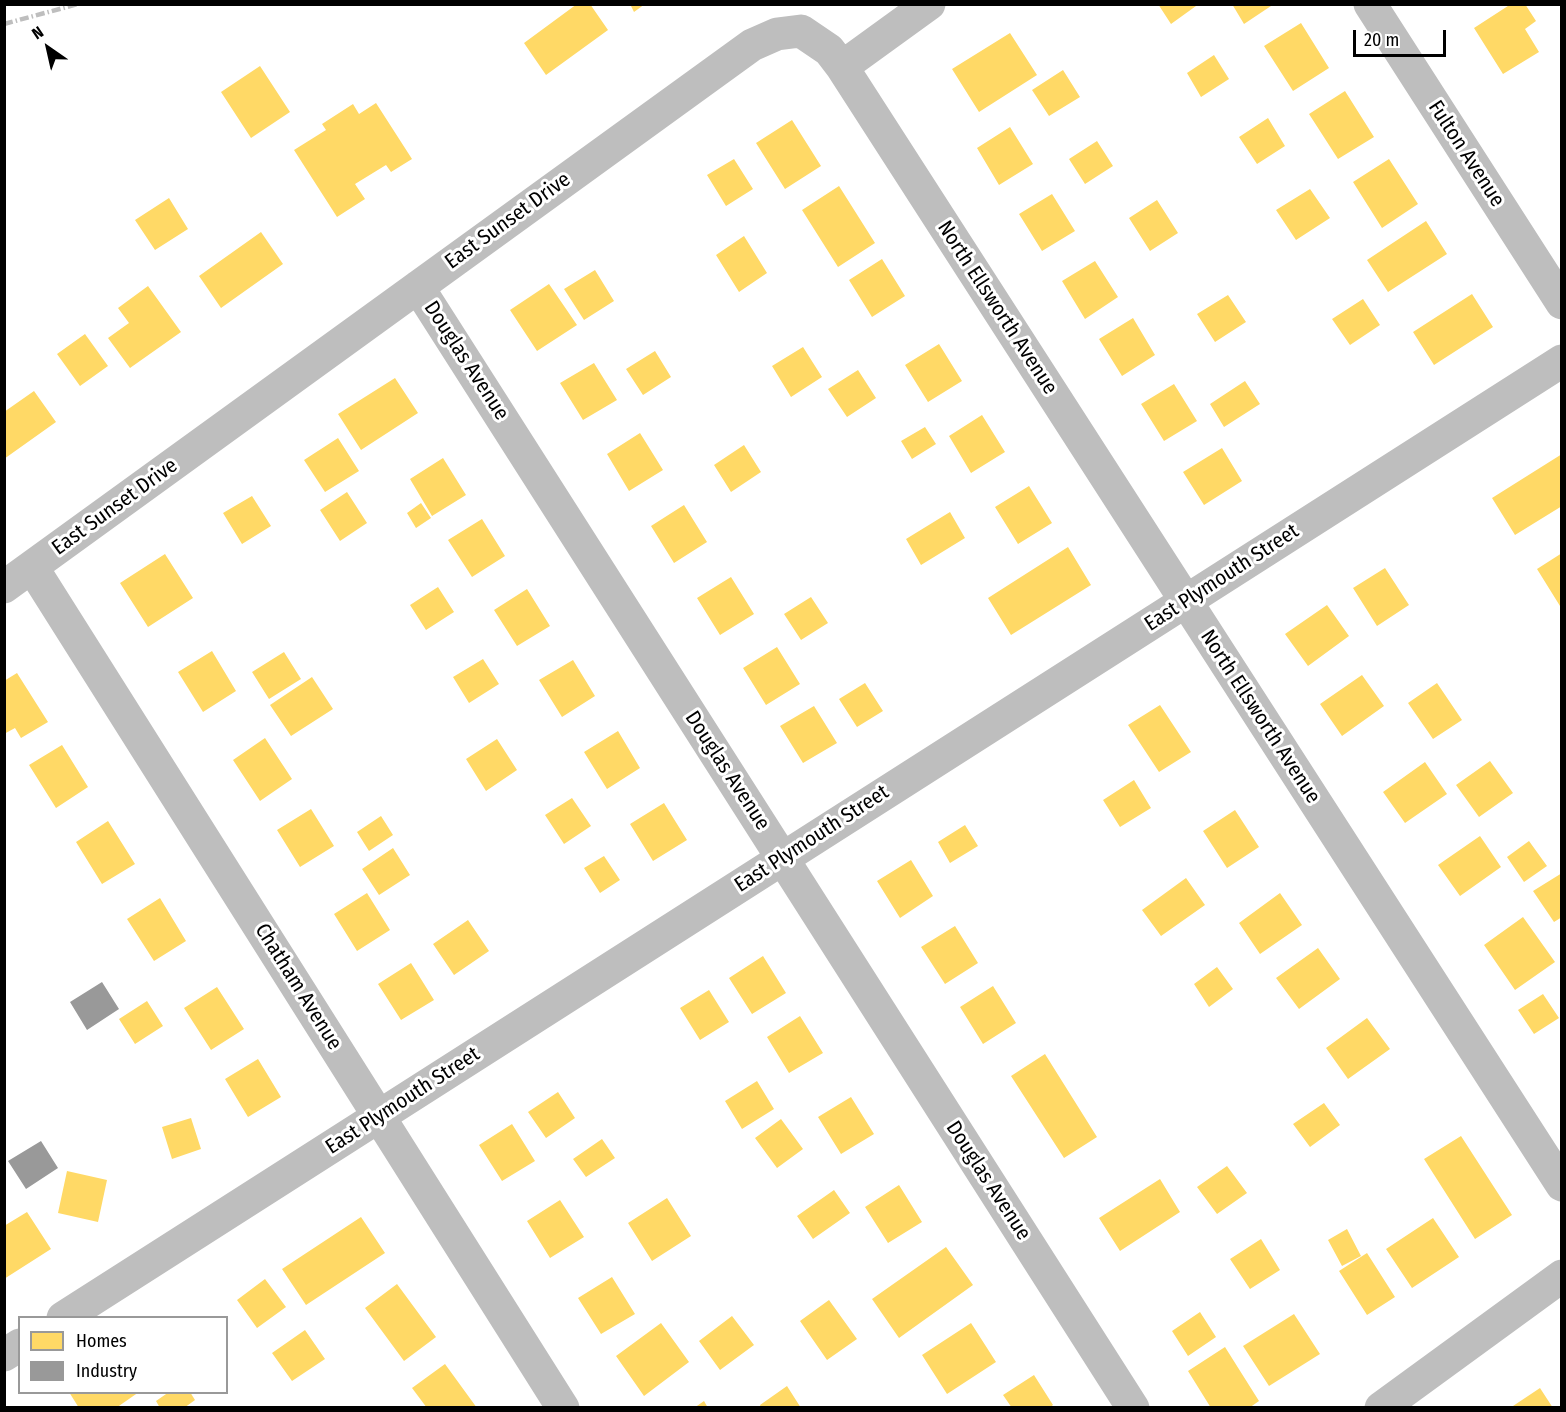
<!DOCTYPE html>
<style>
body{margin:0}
#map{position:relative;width:1566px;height:1412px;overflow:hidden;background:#fff;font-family:"Fira Sans Condensed",sans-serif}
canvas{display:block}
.frame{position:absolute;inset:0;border:6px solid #000;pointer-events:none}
.legend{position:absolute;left:18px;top:1316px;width:210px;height:78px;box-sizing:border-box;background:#fff;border:2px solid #999;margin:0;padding:8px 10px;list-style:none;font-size:18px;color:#000}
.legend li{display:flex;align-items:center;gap:12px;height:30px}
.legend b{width:30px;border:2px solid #999}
.north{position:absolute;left:18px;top:18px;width:60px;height:60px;-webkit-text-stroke:4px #fff;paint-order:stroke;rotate:326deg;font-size:16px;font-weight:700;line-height:24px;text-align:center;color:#000}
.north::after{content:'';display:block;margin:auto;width:21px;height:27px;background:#000;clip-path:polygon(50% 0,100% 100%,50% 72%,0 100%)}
.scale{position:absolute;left:1353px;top:30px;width:93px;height:27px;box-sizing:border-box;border:3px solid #000;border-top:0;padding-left:8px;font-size:18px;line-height:21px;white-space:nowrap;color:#000;-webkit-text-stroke:4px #fff;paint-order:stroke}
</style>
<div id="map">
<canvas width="1566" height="1412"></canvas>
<div class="frame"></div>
<ul class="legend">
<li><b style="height:16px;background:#ffd966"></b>Homes</li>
<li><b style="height:16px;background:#999"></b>Industry</li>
</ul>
<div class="north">N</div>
<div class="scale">20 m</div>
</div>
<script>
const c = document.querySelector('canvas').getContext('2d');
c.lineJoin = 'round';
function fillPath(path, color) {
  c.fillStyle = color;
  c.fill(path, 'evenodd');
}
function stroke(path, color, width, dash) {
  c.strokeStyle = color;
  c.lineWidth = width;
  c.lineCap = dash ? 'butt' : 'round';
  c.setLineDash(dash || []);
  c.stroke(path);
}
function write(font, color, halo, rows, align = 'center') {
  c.font = font + ' "Fira Sans Condensed",sans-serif';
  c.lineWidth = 6;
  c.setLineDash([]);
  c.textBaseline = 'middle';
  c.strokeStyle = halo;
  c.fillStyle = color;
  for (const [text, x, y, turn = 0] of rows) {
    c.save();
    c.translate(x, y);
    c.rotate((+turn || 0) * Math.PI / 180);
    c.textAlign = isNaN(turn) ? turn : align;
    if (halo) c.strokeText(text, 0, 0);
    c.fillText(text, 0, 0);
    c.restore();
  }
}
fillPath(new Path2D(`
 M577 4H590L608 30 546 75 524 43Z
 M630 4H645L634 12Z
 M1158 4H1194L1196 6 1171 24Z
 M1232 4H1274L1244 24Z
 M1511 4H1525L1536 21 1525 29 1539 52 1503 74 1474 28Z
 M1301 23 1329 68 1293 91 1264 46Z
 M1010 33 1037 75 979 112 952 69Z
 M1214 55 1229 79 1201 97 1187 73Z
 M260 66 290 112 251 138 221 92Z
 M1063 70 1080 97 1049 116 1032 90Z
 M1345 91 1374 137 1338 159 1309 114Z
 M376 103 412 159 391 172 386 165 355 184 365 199 337 217 294 150 326 130 322 124 353 104 359 114Z
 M1268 118 1285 146 1257 164 1239 137Z
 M792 120 821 166 785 189 756 143Z
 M1010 127 1033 164 999 185 977 148Z
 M1097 141 1113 166 1085 184 1069 159Z
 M734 159 753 189 726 206 707 175Z
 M1389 159 1418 204 1382 228 1353 182Z
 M839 186 875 243 838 267 802 210Z
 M1310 189 1330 218 1296 240 1276 210Z
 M1052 194 1075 231 1042 251 1019 214Z
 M169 198 188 229 155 250 135 220Z
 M1157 200 1178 233 1150 251 1129 218Z
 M1426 221 1447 254 1388 292 1367 260Z
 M261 232 283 264 221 308 199 276Z
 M744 236 767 273 739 292 716 255Z
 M882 259 905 296 872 317 849 280Z
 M1095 261 1118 297 1085 319 1062 281Z
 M595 270 614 301 584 320 564 289Z
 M549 284 577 325 537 351 510 310Z
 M148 286 181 332 130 368 108 338 129 323 118 308Z
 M1472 294 1493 327 1434 365 1413 332Z
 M1228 295 1246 322 1215 342 1197 314Z
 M1363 299 1380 325 1350 345 1332 319Z
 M1133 318 1155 355 1122 376 1099 339Z
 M85 334 108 366 80 386 57 354Z
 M939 344 962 381 928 402 905 365Z
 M803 347 822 377 791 397 772 366Z
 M655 351 671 377 643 395 626 369Z
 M594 363 617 400 583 420 560 383Z
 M858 370 876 398 847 417 828 389Z
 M395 378 418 413 361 450 338 414Z
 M1245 381 1260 404 1224 427 1210 404Z
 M1174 384 1197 421 1164 441 1141 404Z
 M34 391 56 422 4 459V412Z
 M982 415 1005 452 971 473 949 436Z
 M925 427 936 444 912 459 901 441Z
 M640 433 663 470 629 491 607 454Z
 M338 438 359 471 325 492 304 460Z
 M744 445 761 472 731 492 714 465Z
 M1222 448 1242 481 1204 505 1183 472Z
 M1562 454V506L1515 535 1492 498Z
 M443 458 466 495 432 516 410 479Z
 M1029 486 1052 523 1018 544 995 507Z
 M347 492 367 523 340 541 320 510Z
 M252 496 271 526 242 544 223 513Z
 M421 503 431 518 416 528 407 513Z
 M684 505 707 542 674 563 651 526Z
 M950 512 965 538 921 565 906 539Z
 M482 519 505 556 472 577 448 540Z
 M1068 547 1091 585 1011 635 988 598Z
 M1562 553V605L1560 606 1537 569Z
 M165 554 193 598 148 627 120 583Z
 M1385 568 1409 605 1377 626 1353 588Z
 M731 577 754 614 720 635 697 598Z
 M438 587 454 612 426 630 410 605Z
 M527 589 550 626 517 646 494 610Z
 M811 597 828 623 801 640 784 614Z
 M1327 605 1349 636 1308 666 1285 634Z
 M777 647 800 684 766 705 743 668Z
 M212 651 236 691 203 712 178 672Z
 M284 652 301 679 269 699 252 672Z
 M483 659 499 684 469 703 453 677Z
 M573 660 595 696 562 717 539 680Z
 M17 673 48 722 21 738 15 728 4 734V681Z
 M1362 675 1384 706 1342 736 1320 704Z
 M312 677 333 709 291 736 270 705Z
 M865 683 883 711 857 727 839 699Z
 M1437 683 1462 720 1433 739 1408 703Z
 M1160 705 1191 752 1159 772 1128 725Z
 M814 706 837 743 803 763 780 726Z
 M618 731 640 768 607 789 584 752Z
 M265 738 292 779 260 801 233 760Z
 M497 739 517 770 486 791 466 759Z
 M62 745 88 787 56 808 29 765Z
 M1490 761 1513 793 1479 817 1456 785Z
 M1425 762 1447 794 1405 823 1383 792Z
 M1134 780 1151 808 1120 827 1103 800Z
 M572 798 591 826 564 844 545 815Z
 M664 803 687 840 653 861 630 824Z
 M311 809 334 846 300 867 277 830Z
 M1235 810 1259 847 1227 868 1203 831Z
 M381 816 393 835 369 851 357 832Z
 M108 821 135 864 102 884 76 842Z
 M965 825 978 846 950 863 938 842Z
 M1480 836 1501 867 1460 896 1438 865Z
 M1529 841 1547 866 1524 882 1507 857Z
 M393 848 410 875 379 895 362 869Z
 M604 856 620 880 600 893 584 868Z
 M911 860 933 896 900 918 877 881Z
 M1562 873V917L1554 922 1533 891Z
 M1186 878 1205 905 1161 936 1142 910Z
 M367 893 390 930 357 951 334 914Z
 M1280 893 1302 925 1260 954 1239 923Z
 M160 898 186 941 154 961 127 919Z
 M1523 917 1555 962 1515 990 1484 945Z
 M468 920 489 951 454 975 433 944Z
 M955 926 978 963 945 984 921 947Z
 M1318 948 1340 979 1299 1009 1276 978Z
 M763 956 786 993 752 1014 729 978Z
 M411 963 434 1000 401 1020 378 984Z
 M1217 967 1233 989 1209 1007 1194 984Z
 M993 986 1016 1023 983 1044 960 1007Z
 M217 987 244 1029 211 1050 184 1008Z
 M709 990 729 1022 700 1040 680 1008Z
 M1543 994 1559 1018 1534 1034 1518 1010Z
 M147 1001 163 1026 135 1044 119 1019Z
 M800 1016 823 1053 789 1073 767 1037Z
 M1367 1018 1390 1049 1348 1079 1326 1048Z
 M1045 1054 1097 1137 1064 1158 1011 1076Z
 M258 1059 281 1097 248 1117 225 1079Z
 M757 1081 774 1109 742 1129 725 1101Z
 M558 1092 575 1118 546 1138 528 1112Z
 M851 1097 874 1134 841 1154 818 1117Z
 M1324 1103 1340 1125 1310 1147 1293 1124Z
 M191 1118 201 1149 172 1159 162 1127Z
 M781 1119 803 1149 777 1168 755 1138Z
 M512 1124 535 1161 502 1181 479 1145Z
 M1461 1136 1512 1215 1475 1239 1424 1159Z
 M602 1139 615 1158 586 1177 573 1159Z
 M1227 1166 1247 1193 1217 1214 1197 1187Z
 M67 1171 107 1180 98 1222 58 1213Z
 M1160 1179 1180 1212 1120 1251 1099 1218Z
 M899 1185 922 1222 888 1243 865 1207Z
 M834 1190 850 1213 813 1239 797 1216Z
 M667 1198 691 1236 652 1261 628 1223Z
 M560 1200 584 1237 550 1258 527 1221Z
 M27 1212 51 1249 4 1279V1226Z
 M361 1217 385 1253 306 1305 282 1269Z
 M1433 1218 1459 1257 1412 1288 1386 1249Z
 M1347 1229 1361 1256 1342 1266 1328 1240Z
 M1261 1239 1280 1270 1250 1289 1230 1259Z
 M946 1247 973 1285 899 1338 872 1299Z
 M1367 1253 1395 1297 1367 1315 1339 1271Z
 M612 1277 635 1314 601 1334 578 1298Z
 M265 1279 286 1307 257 1328 237 1300Z
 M397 1284 436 1337 404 1361 365 1308Z
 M829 1300 857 1339 827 1360 800 1321Z
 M1200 1312 1216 1337 1188 1356 1172 1331Z
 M1294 1314 1320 1354 1269 1386 1243 1346Z
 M732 1316 754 1345 720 1370 699 1341Z
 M661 1323 689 1362 644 1396 616 1356Z
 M971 1323 996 1362 947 1394 922 1355Z
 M305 1330 325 1359 292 1381 272 1353Z
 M1225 1347 1259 1401 1249 1408H1211L1188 1371Z
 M445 1364 477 1408H427L412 1388Z
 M1034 1375 1053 1405 1049 1408H1012L1003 1395Z
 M787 1386 801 1408H761L760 1405Z
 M1540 1388 1553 1408H1510Z
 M69 1392H139L116 1408H79Z
 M169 1392H190L195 1400 184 1408H160L156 1401Z
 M704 1401 708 1408H694Z`), '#ffd966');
fillPath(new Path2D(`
 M102 982 119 1009 87 1030 70 1002Z
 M41 1141 58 1168 26 1189 8 1161Z`), '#999');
stroke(new Path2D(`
 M1370 4 1562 303
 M842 67 929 4
 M418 287 1133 1408
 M32 567 563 1408
 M4 587 752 45 777 34 801 31 829 50 842 67 1562 1185
 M63 1318 1562 361
 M4 1355 20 1345
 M1381 1408 1562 1276`), '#bebebe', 33);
stroke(new Path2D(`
 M4 24 78 4`), '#bebebe', 4.5, [9, 3, 1.5, 3]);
write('21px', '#000', '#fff', [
 ["Fulton Avenue",1466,154,57],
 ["East Sunset Drive",508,221,-36],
 ["North Ellsworth Avenue",997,308,57],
 ["Douglas Avenue",466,361,57],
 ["East Sunset Drive",115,507,-36],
 ["East Plymouth Street",1222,578,-33],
 ["North Ellsworth Avenue",1260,717,57],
 ["Douglas Avenue",727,771,57],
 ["East Plymouth Street",812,839,-33],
 ["Chatham Avenue",298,987,58],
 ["East Plymouth Street",403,1101,-33],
 ["Douglas Avenue",988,1181,57]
]);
</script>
